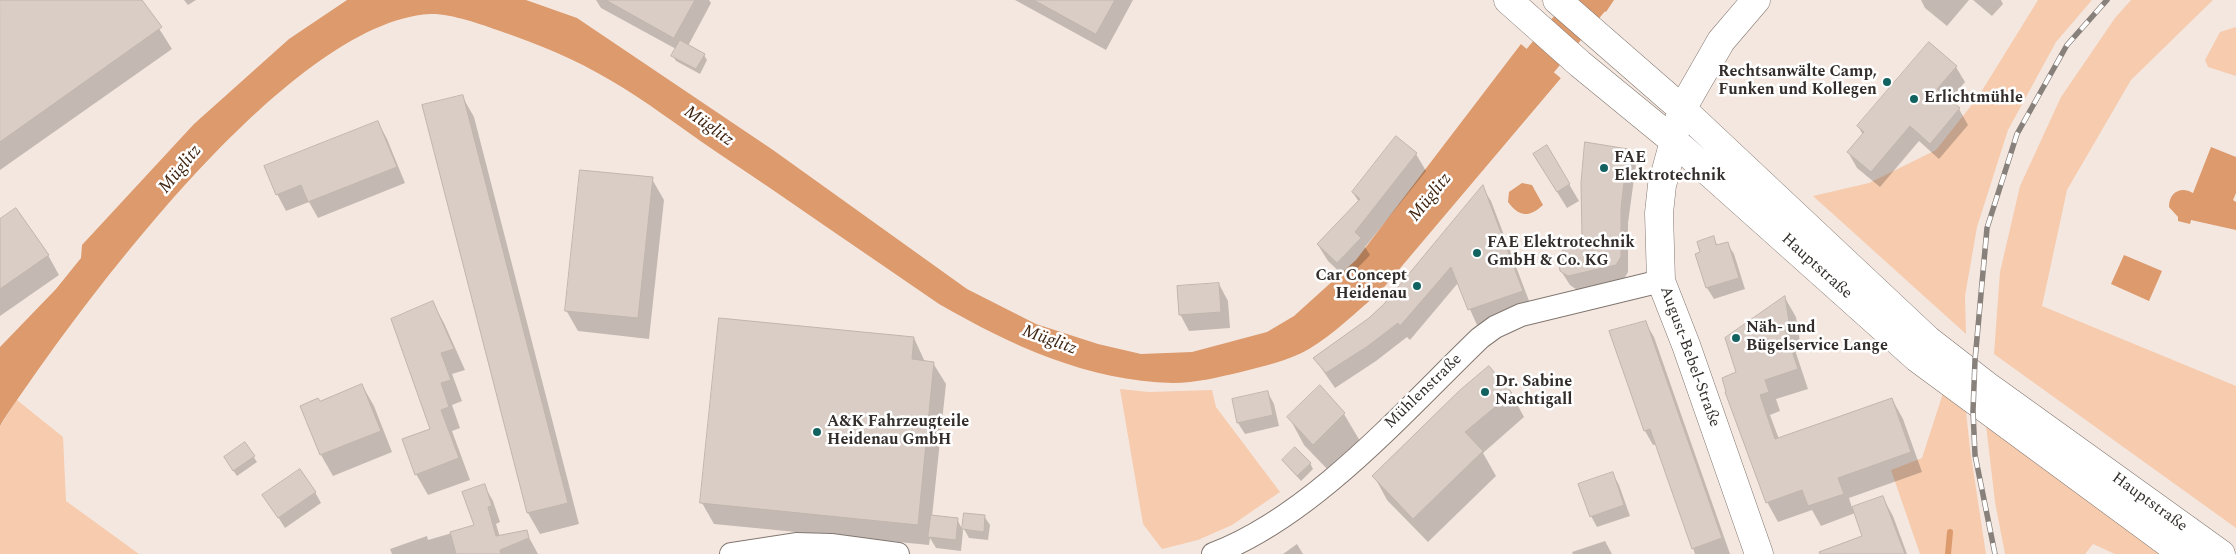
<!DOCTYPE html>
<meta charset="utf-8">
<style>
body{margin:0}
canvas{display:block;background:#f4e7df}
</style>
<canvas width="2236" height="554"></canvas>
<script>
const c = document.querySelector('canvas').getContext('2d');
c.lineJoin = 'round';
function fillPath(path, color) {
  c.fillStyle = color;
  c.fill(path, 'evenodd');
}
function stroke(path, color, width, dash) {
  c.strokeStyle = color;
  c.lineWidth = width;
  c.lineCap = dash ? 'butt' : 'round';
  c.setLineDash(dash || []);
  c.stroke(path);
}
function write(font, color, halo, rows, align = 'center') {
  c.font = font + ' Spectral,serif';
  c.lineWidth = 5;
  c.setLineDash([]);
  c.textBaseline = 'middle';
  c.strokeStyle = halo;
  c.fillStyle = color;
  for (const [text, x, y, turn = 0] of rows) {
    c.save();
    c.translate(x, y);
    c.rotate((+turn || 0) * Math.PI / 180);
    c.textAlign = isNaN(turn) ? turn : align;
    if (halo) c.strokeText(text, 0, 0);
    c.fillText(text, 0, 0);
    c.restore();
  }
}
fillPath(new Path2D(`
 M2038 0H2092L2056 42 2008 130 1977 227 1965 296 1966 334 1813 196 1869 183 1936 150 1978 97Z
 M2131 0H2213L2131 80 2067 190 2042 306 2236 386V528L1994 354 2000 272 2020 186 2061 97 2115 18Z
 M2236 27V76L2208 67 2205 60 2220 32Z
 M1120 389 1149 392 1212 390 1216 407 1280 492 1232 525 1198 540 1162 549 1143 524Z
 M1944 390 1965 402 1970 449 1986 554H1920L1891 470 1922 458Z
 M17 400 63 437 66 501 139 554H0V426Z
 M1986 425 2162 554H2115L2093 544 2085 554H2005L1995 502Z`), '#f6cbae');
fillPath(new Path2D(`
 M347 0H526L577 18 773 150 967 289 1036 324 1098 344 1141 354 1192 352 1267 332 1294 316 1356 260 1521 44 1561 78 1380 292C1357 311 1334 334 1309 349 1288 361 1264 366 1241 372 1219 377 1196 383 1173 383 1088 381 1012 346 939 304 864 253 790 201 715 151 680 127 646 101 610 80 575 59 538 44 500 31 481 24 449 13 430 14 287 22 75 312 0 426V347L56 289 81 258 82 245 194 124 289 39Z
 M1592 0H1614L1606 12Z
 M2211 147 2236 157V193L2233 200 2236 202V230L2191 220 2190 224 2178 221V217L2169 207C2169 192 2181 186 2193 193Z
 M1522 183 1532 185 1543 205C1529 218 1519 217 1508 202L1509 192Z
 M2124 255 2162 271 2149 301 2111 284Z`), '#dc9a6d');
fillPath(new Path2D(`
 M1519 42H1523L1563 76V80Z`), '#f4e7df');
fillPath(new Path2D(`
 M0 0H141L172 49 0 170Z
 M184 0H196L188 5Z
 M596 0H709L711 3 688 46 704 55 707 60 700 74 676 61 673 56 676 49 601 8Z
 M1015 0H1133L1106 50Z
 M1921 0H1969L1947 26 1925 8Z
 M1973 0H2001L2003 4 1992 16Z
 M1956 67 1965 82 1949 101 1959 109 1968 125 1939 159 1919 141 1880 187 1857 168 1848 152 1863 135 1858 126Z
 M462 96 474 117 579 524 540 534 528 513 424 106Z
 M378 122 387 139 405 183 318 218 309 202 286 211 277 194Z
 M1397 138 1416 154 1426 171 1365 247 1370 255 1347 279 1328 261 1318 245 1359 202 1353 193Z
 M1547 147 1579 201 1567 208 1544 171Z
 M1628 150 1636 164 1628 223V272L1624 279 1577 290 1570 285 1561 271 1584 238Z
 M652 179 664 200 649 339 578 331 566 310Z
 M1482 187 1491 201 1531 306 1477 325 1458 283 1410 340 1407 337 1376 361 1335 388 1315 359 1370 319 1384 306Z
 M0 221 48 255 59 275 0 316Z
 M1713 238 1718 246 1727 243 1734 254 1745 289 1714 299 1707 288 1702 253Z
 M1219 284 1228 301 1230 328 1189 331 1180 314Z
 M1785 298 1796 317 1801 348 1795 350 1808 389 1776 399 1780 411 1770 415 1779 439 1892 399 1903 419 1922 472 1849 498 1852 508 1883 498 1893 516 1907 554H1839L1864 537 1855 513 1821 526 1812 510 1778 522 1767 502 1738 373Z
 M432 302 444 323 465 370 452 374 462 401 452 405 460 428 452 431 470 480 428 495 416 474 432 429Z
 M1645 322 1654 337 1730 554H1695L1657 444 1653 445 1645 431 1610 332Z
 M914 338 925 362 933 363 946 384 932 517 957 519 963 531 961 551 936 548 930 538 929 545 714 524 702 503Z
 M362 385 374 406 392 452 333 476 321 455 301 406 320 403Z
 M1268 393 1274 404 1279 426 1245 434 1238 423Z
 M1511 393 1524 417 1483 453 1496 476 1428 542 1387 500 1374 476Z
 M1344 414 1360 441 1329 471 1304 445 1289 417Z
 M245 444 257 462 237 476 228 463Z
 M1283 461 1310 463 1313 469 1301 481Z
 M1613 474 1619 485 1630 516 1597 527 1591 516Z
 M484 485 493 501 500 522 496 524 500 537 526 532 538 554H392L390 549 427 536 428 540 476 526Z
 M315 492 321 503 285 528 264 495Z
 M984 516 990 525 988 540 969 538 964 529Z
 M1605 541 1612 554H1573L1572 552Z
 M1297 544 1303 554H1283Z`), '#0003');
stroke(new Path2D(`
 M1948 554 1950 532`), '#dc9a6d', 6);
stroke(new Path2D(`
 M1509 98 1591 0`), '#dc9a6d', 36);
const building = new Path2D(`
 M0 0H142L162 27 0 142Z
 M606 0H695L674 38Z
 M1034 0H1115L1096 34Z
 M680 40 705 54 696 69 671 56Z
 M1929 42 1957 66 1937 89 1960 108 1930 144 1910 126 1871 172 1847 152 1864 132 1857 126Z
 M463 95 568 503 527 513 422 105Z
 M378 121 397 167 308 202 301 185 276 195 264 166Z
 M1396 136 1417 153 1355 232 1361 238 1337 263 1317 244 1360 199 1352 192Z
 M1585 142 1628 149 1621 208V257L1616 265 1568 276 1560 271 1558 260 1567 242 1582 237 1581 183Z
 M1547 145 1570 184 1557 192 1533 154Z
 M580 170 653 177 638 318 565 311Z
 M1483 185 1523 291 1468 310 1451 267 1400 326 1398 323 1368 346 1326 373 1313 358 1369 318 1383 305Z
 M16 208 49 255 0 289V219Z
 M1714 236 1716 245 1728 242 1739 278 1706 288 1695 254 1700 252 1697 242Z
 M1219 283 1221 312 1179 315 1177 286Z
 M1785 296 1790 328 1785 330 1798 369 1765 380 1769 392 1760 395 1775 439 1892 398 1911 452 1838 478 1844 494 1808 506 1802 490 1766 503 1725 392H1726L1722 378 1736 372 1725 338Z
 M433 301 454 349 441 353 451 380 441 383 449 407 441 410 459 458 415 475 402 439 430 429 391 319Z
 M719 318 914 337 912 359 934 362 918 525 700 503Z
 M1646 321 1722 538 1692 549 1650 429 1644 431 1609 331Z
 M1489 366 1512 393 1465 432 1483 451 1413 519 1372 476 1459 391Z
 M362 384 381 431 320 455 300 406 318 398 320 401Z
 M1320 385 1345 413 1313 445 1287 417Z
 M1268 391 1273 415 1237 423 1232 399Z
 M245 442 255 456 233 471 224 457Z
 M1295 447 1311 463 1297 476 1282 460Z
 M300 469 316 492 278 518 262 495Z
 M1613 472 1624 505 1590 517 1578 484Z
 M485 484 492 506 488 507 496 536 527 530 529 538 500 550 501 554H456L450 532 474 525 462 492Z
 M1883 496 1905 554H1820L1819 552 1862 536 1852 507Z
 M964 513 985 515 984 532 962 529Z
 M931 515 958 518 956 540 928 537Z`);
fillPath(building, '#d9cdc5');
stroke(building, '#c1b5ad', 1);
const minor = new Path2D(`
 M731 554 796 544 831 545 898 554
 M1213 554C1313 516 1403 412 1480 338L1495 327 1521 315 1661 281`);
const tertiary = new Path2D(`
 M1674 141 1662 185 1659 213 1661 281 1686 345 1759 554`);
const secondary = new Path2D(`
 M1508 0 1580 64 1674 141 1917 358 2183 554
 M1557 0 1682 109 1928 340 1986 385 2221 554
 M1677 127 1682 109 1721 41 1756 0`);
stroke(minor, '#827770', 24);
stroke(tertiary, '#827770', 29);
stroke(secondary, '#827770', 29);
stroke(minor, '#fff', 22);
stroke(tertiary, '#fff', 28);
stroke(secondary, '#fff', 28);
const rail = new Path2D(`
 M1995 554 1975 455 1973 411 1975 360 1987 228 2017 134 2067 45 2107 0`);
stroke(rail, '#88807b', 5.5);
stroke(rail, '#fff', 4, [11]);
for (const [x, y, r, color] of [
 [1887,82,5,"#126260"],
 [1914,99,5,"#126260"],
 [1604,168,5,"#126260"],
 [1477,253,5,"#126260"],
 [1417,286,5,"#126260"],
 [1736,338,5,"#126260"],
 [1485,392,5,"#126260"],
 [817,432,5,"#126260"]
]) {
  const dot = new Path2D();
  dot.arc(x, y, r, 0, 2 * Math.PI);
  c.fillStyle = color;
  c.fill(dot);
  stroke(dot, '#fff', 2);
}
write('bold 16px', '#332e2b', '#fff', [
 ["Rechtsanwälte Camp,",1877,73,"right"],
 ["Funken und Kollegen",1877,91,"right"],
 ["Erlichtmühle",1924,99],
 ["FAE",1614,159],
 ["Elektrotechnik",1614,177],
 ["FAE Elektrotechnik",1487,244],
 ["GmbH & Co. KG",1487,262],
 ["Car Concept",1407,277,"right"],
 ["Heidenau",1407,295,"right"],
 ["Näh- und",1746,329],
 ["Bügelservice Lange",1746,347],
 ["Dr. Sabine",1495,383],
 ["Nachtigall",1495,401],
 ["A&K Fahrzeugteile",827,423],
 ["Heidenau GmbH",827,441]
], 'left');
write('16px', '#332e2b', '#fff', [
 ["Hauptstraße",1816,267,42],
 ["August-Bebel-Straße",1689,357,70],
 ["Mühlenstraße",1424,392,-44],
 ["Hauptstraße",2149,503,36]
]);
write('italic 18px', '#3e230f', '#fff', [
 ["Müglitz",708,127,35],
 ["Müglitz",181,170,-51],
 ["Müglitz",1431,198,-51],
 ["Müglitz",1049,341,20]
]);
</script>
